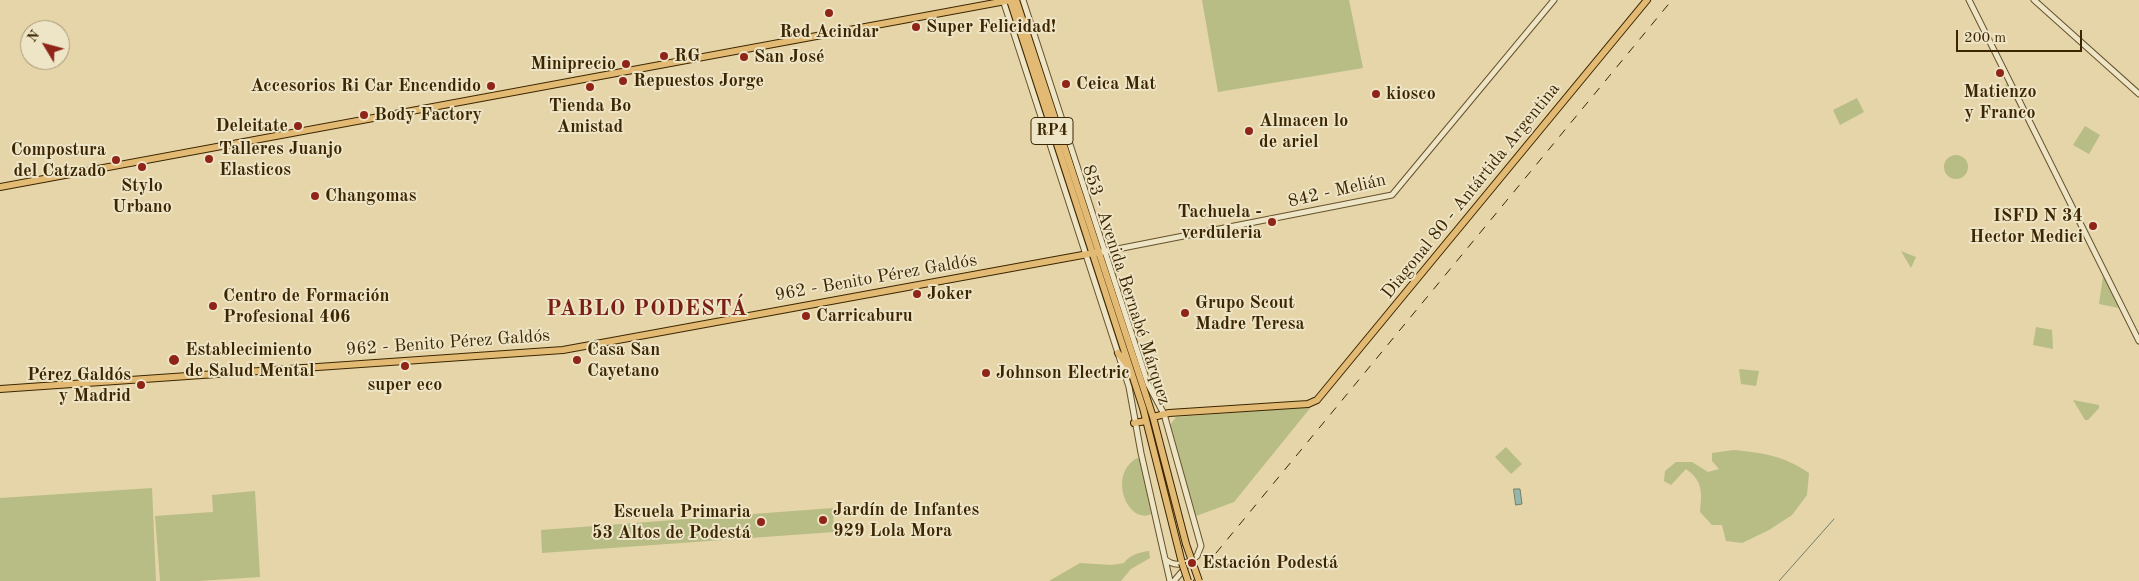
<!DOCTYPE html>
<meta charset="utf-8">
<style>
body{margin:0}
#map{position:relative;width:2139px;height:581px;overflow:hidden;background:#e5d5a8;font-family:"Old Standard TT",serif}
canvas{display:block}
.north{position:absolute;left:20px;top:20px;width:50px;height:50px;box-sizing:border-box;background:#eee4c6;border:1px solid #a79877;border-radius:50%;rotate:307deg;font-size:14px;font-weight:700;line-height:20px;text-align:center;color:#3c2601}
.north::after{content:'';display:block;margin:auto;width:18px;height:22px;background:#8f2418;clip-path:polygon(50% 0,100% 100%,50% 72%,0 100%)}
.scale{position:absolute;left:1956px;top:30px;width:126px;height:22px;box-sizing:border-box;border:2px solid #3c2601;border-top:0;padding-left:6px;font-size:15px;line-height:18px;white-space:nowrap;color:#3c2601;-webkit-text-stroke:4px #eee4c6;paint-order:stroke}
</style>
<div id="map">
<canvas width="2139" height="581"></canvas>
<div class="north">N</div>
<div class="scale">200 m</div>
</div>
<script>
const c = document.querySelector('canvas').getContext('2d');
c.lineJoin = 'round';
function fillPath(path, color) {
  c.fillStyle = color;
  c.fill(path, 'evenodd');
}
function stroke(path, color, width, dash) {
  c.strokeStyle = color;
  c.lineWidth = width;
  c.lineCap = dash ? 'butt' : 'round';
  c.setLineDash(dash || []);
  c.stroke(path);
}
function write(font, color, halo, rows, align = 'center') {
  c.font = font + ' "Old Standard TT",serif';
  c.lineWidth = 4;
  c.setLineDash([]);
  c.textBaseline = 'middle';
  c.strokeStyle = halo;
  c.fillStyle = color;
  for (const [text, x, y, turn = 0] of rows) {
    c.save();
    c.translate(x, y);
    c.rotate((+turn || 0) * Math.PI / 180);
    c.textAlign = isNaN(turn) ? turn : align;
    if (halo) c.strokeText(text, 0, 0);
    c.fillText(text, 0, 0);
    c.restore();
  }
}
fillPath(new Path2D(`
 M1202 0H1349L1363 68 1218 92Z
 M2007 83 2012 93 1995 101Z
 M1857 98 1864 112 1840 125 1833 110Z
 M2085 126 2100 135 2089 154 2073 145Z
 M1944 167a12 12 0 1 1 24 0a12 12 0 1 1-24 0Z
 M1901 251 1916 257 1911 268Z
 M2103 276 2119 308 2099 304Z
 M2036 327 2052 330 2053 349 2033 345Z
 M1739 369 1759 371 1756 386 1741 384Z
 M2073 400 2099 405V408L2088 420H2085Z
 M1311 407 1234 502 1196 516 1170 425 1176 417Z
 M1506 447 1522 464 1511 474 1495 457Z
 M1734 450C1764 453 1784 456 1809 473L1807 495 1792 515 1769 530 1742 543 1726 541 1722 525H1712L1700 512C1702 492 1703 481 1686 469L1671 485 1664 481 1665 471 1676 462H1692L1708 472 1719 469 1712 461V453Z
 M1137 458 1140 459 1151 514C1128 525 1107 475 1137 458Z
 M152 488 156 581H0V498Z
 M255 491 260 577 198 581H160L155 516 213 512 212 495Z
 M833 508 834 532 542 553 541 530Z
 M1149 551 1150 558 1131 569 1121 581H1049L1080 563 1111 565 1124 563C1129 555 1140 552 1149 551Z`), '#b8bc85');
const water = new Path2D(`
 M1514 489H1520L1522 504 1516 505Z`);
fillPath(water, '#96b8ac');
stroke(water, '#727e68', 1);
stroke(new Path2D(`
 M1779 581 1834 519`), '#727e68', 1);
const minor = new Path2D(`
 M1003 0 1129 387 1141 453 1170 581
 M1023 0 1148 384 1164 414 1201 546 1197 556C1187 564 1175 568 1165 559
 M1969 0 2139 341
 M2034 0 2139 94
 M1102 252 1392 195 1554 0
 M1174 581 1185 568`);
const major = new Path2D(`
 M1010 0 1143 408 1182 563
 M1016 0 1153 417 1186 544
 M0 187 1011 0
 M1118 353 1128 366
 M0 389 563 350 1099 252
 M1153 417 1169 413 1308 404 1317 400 1647 0
 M1134 423 1146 421`);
stroke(minor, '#66522b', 7);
stroke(major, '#3c2601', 8);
stroke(minor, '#eee4c6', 5);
stroke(major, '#e2ba74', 6);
stroke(new Path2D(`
 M1193 581 1672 0`), '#3c2601', 1, [9, 9]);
const majorBridge = new Path2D(`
 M1186 544 1199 581
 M1182 563 1188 581`);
stroke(majorBridge, '#3c2601', 8, []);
stroke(majorBridge, '#e2ba74', 6);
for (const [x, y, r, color] of [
 [829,13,5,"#8f2418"],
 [916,27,5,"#8f2418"],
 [664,56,5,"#8f2418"],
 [744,57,5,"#8f2418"],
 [626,64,5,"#8f2418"],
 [2000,73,5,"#8f2418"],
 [623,81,5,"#8f2418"],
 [1066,84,5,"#8f2418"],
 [491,86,5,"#8f2418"],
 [590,87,5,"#8f2418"],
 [1376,94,5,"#8f2418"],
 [364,115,5,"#8f2418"],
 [298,126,5,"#8f2418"],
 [1249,131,5,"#8f2418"],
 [209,159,5,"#8f2418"],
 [116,160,5,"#8f2418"],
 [142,167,5,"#8f2418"],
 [315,196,5,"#8f2418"],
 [1272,222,5,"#8f2418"],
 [2093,226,5,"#8f2418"],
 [917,294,5,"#8f2418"],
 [213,306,5,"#8f2418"],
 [1185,313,5,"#8f2418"],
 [806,316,5,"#8f2418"],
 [174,360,6,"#8f2418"],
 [577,360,5,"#8f2418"],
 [405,366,5,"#8f2418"],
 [986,373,5,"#8f2418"],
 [141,385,5,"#8f2418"],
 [823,520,5,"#8f2418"],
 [761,522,5,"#8f2418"],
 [1192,563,5,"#8f2418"]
]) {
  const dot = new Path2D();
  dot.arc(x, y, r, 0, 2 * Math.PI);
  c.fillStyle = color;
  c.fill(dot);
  stroke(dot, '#eee4c6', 2);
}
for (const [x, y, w] of [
 [1052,131,42]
]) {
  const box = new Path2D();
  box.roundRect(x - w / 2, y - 13.5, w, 27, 4);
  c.fillStyle = '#eee4c6';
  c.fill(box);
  stroke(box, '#3c2601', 1);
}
write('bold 16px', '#3c2601', null, [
 ["RP4",1052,131]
]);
write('bold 18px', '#3c2601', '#eee4c6', [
 ["Super Felicidad!",926,27],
 ["Red Acindar",829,32,"center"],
 ["RG",674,56],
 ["San José",754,57],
 ["Miniprecio",616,64,"right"],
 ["Repuestos Jorge",633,81],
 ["Ceica Mat",1076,84],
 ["Accesorios Ri Car Encendido",481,86,"right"],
 ["Matienzo",2000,92,"center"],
 ["y Franco",2000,113,"center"],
 ["kiosco",1386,94],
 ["Tienda Bo",590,106,"center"],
 ["Amistad",590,127,"center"],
 ["Body Factory",374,115],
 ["Almacen lo",1259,121],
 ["de ariel",1259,142],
 ["Deleitate",288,126,"right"],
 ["Talleres Juanjo",219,149],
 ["Elasticos",219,170],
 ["Compostura",106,150,"right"],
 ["del Catzado",106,171,"right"],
 ["Stylo",142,186,"center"],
 ["Urbano",142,207,"center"],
 ["Changomas",325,196],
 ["Tachuela -",1262,212,"right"],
 ["verduleria",1262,233,"right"],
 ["ISFD N 34",2083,216,"right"],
 ["Hector Medici",2083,237,"right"],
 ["Joker",927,294],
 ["Centro de Formación",223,296],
 ["Profesional 406",223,317],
 ["Grupo Scout",1195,303],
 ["Madre Teresa",1195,324],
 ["Carricaburu",816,316],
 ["Establecimiento",185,350],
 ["de Salud Mental",185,371],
 ["Casa San",587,350],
 ["Cayetano",587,371],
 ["Johnson Electric",996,373],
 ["Pérez Galdós",131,375,"right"],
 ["y Madrid",131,396,"right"],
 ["super eco",405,385,"center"],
 ["Jardín de Infantes",833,510],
 ["929 Lola Mora",833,531],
 ["Escuela Primaria",751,512,"right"],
 ["53 Altos de Podestá",751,533,"right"],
 ["Estación Podestá",1202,563]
], 'left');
write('18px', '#3c2601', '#eee4c6', [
 ["842 - Melián",1337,191,-13],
 ["Diagonal 80 - Antártida Argentina",1471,191,-51],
 ["962 - Benito Pérez Galdós",876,278,-10],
 ["853 - Avenida Bernabé Márquez",1126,285,72],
 ["962 - Benito Pérez Galdós",448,343,-4]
]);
c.letterSpacing = '1px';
write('bold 22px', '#7a1f14', '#eee4c6', [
 ["PABLO PODESTÁ",647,309]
]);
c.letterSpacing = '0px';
</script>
